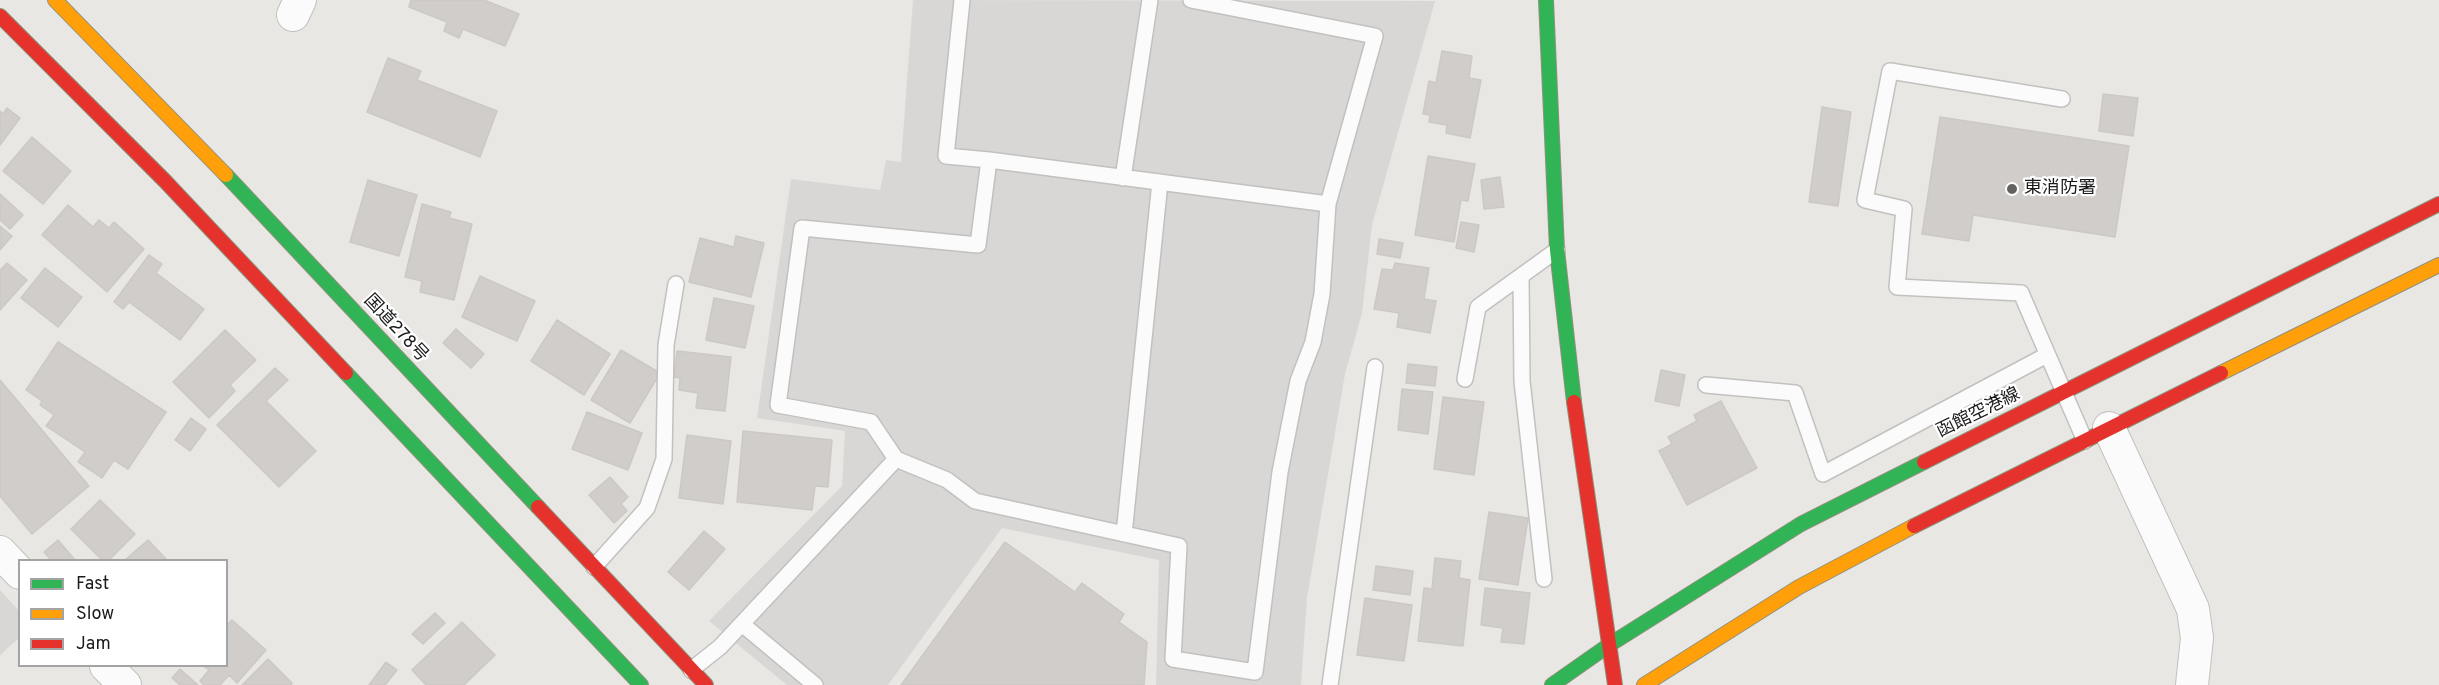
<!DOCTYPE html>
<meta charset="utf-8">
<style>
body{margin:0}
#map{position:relative;width:2439px;height:685px;overflow:hidden;background:#e9e7e3;font-family:Overpass,sans-serif}
canvas{display:block}
.legend{position:absolute;left:18px;top:559px;width:210px;height:108px;box-sizing:border-box;background:#fff;border:2px solid #a4a4a4;margin:0;padding:8px 10px;list-style:none;font-size:18px;color:#1b1b1b}
.legend li{display:flex;align-items:center;gap:12px;height:30px}
.legend b{width:30px;border:2px solid #a4a4a4}
</style>
<div id="map">
<canvas width="2439" height="685"></canvas>
<ul class="legend">
<li><b style="height:8px;background:#30b455"></b>Fast</li>
<li><b style="height:8px;background:#ff9f0a"></b>Slow</li>
<li><b style="height:8px;background:#e5322d"></b>Jam</li>
</ul>
</div>
<script>
const c = document.querySelector('canvas').getContext('2d');
c.lineJoin = 'round';
function fillPath(path, color) {
  c.fillStyle = color;
  c.fill(path, 'evenodd');
}
function stroke(path, color, width, dash) {
  c.strokeStyle = color;
  c.lineWidth = width;
  c.lineCap = dash ? 'butt' : 'round';
  c.setLineDash(dash || []);
  c.stroke(path);
}
function write(font, color, halo, rows, align = 'center') {
  c.font = font + ' Overpass,"Noto Sans JP",sans-serif';
  c.lineWidth = 4.5;
  c.setLineDash([]);
  c.textBaseline = 'middle';
  c.strokeStyle = halo;
  c.fillStyle = color;
  for (const [text, x, y, turn = 0] of rows) {
    c.save();
    c.translate(x, y);
    c.rotate((+turn || 0) * Math.PI / 180);
    c.textAlign = isNaN(turn) ? turn : align;
    if (halo) c.strokeText(text, 0, 0);
    c.fillText(text, 0, 0);
    c.restore();
  }
}
fillPath(new Path2D(`
 M913 0 1435 1 1372 225 1362 313 1345 374 1307 598 1301 685H1156L1159 560 1002 528 888 685H787L709 621 842 486 845 431 757 418 791 179 880 190 886 160 901 162Z
 M0 590 20 612 19 638 0 655Z`), '#d8d7d5');
const building = new Path2D(`
 M411 0H484L519 14 505 46 463 29 459 38 444 31 447 22 409 7Z
 M1442 51 1472 56 1469 78 1481 80 1470 138 1446 133 1447 125 1429 122 1430 115 1423 114 1429 81 1436 83Z
 M388 58 421 71 417 80 497 111 480 157 367 112Z
 M2103 94 2138 98 2133 136 2099 131Z
 M1822 107 1851 112 1838 206 1809 202Z
 M7 108 20 118 0 145V111L3 114Z
 M1940 117 2129 146 2115 237 1973 215 1969 241 1922 234Z
 M32 137 71 171 43 204 3 171Z
 M1428 156 1475 164 1468 201 1461 200 1454 242 1415 235Z
 M1500 177 1504 207 1484 209 1481 180Z
 M368 180 417 195 399 256 350 242Z
 M0 194 23 215 10 229 0 220Z
 M422 204 451 212 449 218 472 224 454 300 420 292 422 281 405 277Z
 M68 205 93 227 99 220 109 228 114 222 144 249 107 292 42 235Z
 M1461 222 1479 225 1474 252 1456 248Z
 M0 226 12 236 0 250Z
 M736 236 764 243 751 297 689 282 700 238 734 247Z
 M1379 239 1403 243 1400 258 1377 254Z
 M149 255 162 264 156 273 204 309 180 340 129 302 123 309 114 302Z
 M7 263 27 280 0 310V270Z
 M1395 263 1429 268 1424 299 1436 301 1430 333 1397 327 1399 313 1374 309 1382 269 1393 270Z
 M45 268 82 297 58 327 21 298Z
 M480 276 535 301 517 341 462 317Z
 M714 298 754 306 745 348 706 340Z
 M557 320 610 354 584 395 531 361Z
 M456 329 484 354 471 368 443 343Z
 M225 330 256 360 230 385 235 391 209 418 173 382Z
 M58 342 166 412 128 469 114 460 102 478 78 462 85 452 46 426 54 415 40 405 42 401 26 390Z
 M621 350 660 373 630 423 591 400Z
 M677 351 731 357 725 411 696 408 698 393 679 390 680 378 674 377Z
 M1408 364 1437 367 1435 386 1406 383Z
 M275 368 288 380 266 401 316 451 279 487 217 425Z
 M1661 370 1685 375 1679 406 1655 401Z
 M0 380 89 486 32 534 0 496Z
 M1402 389 1433 392 1428 434 1398 430Z
 M1443 397 1484 402 1474 475 1434 469Z
 M1721 401 1757 468 1687 505 1659 451 1672 444 1668 437 1697 421 1694 415Z
 M587 412 642 433 628 470 572 449Z
 M191 418 206 429 190 451 175 440Z
 M743 431 832 440 828 487 815 486 812 510 737 502Z
 M687 435 731 441 723 504 679 498Z
 M610 477 628 497 621 504 627 511 614 523 589 495Z
 M100 500 135 534 109 560H102L71 529Z
 M1489 512 1528 518 1518 585 1479 579Z
 M704 531 725 549 689 590 668 572Z
 M58 540 75 560H51L44 552Z
 M148 540 167 560H125Z
 M1005 542 1075 592 1082 583 1124 614 1119 622 1147 642 1144 685H901Z
 M1435 558 1461 561 1459 578 1470 580 1463 646 1418 641 1424 588 1432 589Z
 M1376 566 1413 571 1410 595 1373 590Z
 M1485 588 1530 593 1524 644 1501 642 1503 628 1481 625Z
 M1365 598 1412 605 1404 661 1357 655Z
 M435 613 445 623 423 644 412 634Z
 M232 620 266 650 237 683 229 675 220 685H204L200 681 209 670 203 666H226V626Z
 M462 622 495 655 464 685H426L412 670Z
 M268 659 292 683 291 685H242Z
 M386 662 397 670 385 685H369Z
 M180 669 198 685H180L172 678Z`);
fillPath(building, '#d0cdca');
stroke(building, '#ccc9c5', 1.5);
const lane = new Path2D(`
 M962 0 946 156 989 160
 M1191 0 1375 36 1328 204
 M2062 99 1890 71 1865 200 1904 209 1897 287 2021 293 2085 441
 M989 160 1328 204 1322 294 1313 342 1298 381 1280 472 1255 672 1173 659 1179 546 975 501 947 480 896 459 871 422 778 405 802 228 978 245Z
 M1123 178 1150 0
 M1521 277 1522 381 1544 579
 M1465 379 1478 307 1557 250
 M1706 385 1795 393 1823 474 2047 355
 M1124 534 1160 182
 M594 567 647 508 664 459 666 345 676 284
 M742 624 815 685
 M691 670 720 647 896 459
 M1330 685 1375 367`);
const street = new Path2D(`
 M293 15 300 0
 M2109 428 2193 609 2197 638 2192 685
 M0 552 20 573
 M106 666 125 685`);
const fast = new Path2D(`
 M1546 0 1557 250 1574 402
 M226 175 538 507
 M346 373 641 685
 M1552 685 1609 645 1801 524 1924 462`);
const slow = new Path2D(`
 M55 0 226 175
 M2221 373 2439 265
 M1644 685 1799 587 1914 526`);
const jam = new Path2D(`
 M0 16 165 181 346 373
 M1574 402 1615 685
 M1924 462 2439 204
 M538 507 706 685
 M1914 526 2221 373`);
stroke(lane, '#c2c1bf', 18);
stroke(street, '#c2c1bf', 34);
stroke(fast, '#8f917d', 16);
stroke(slow, '#8f917d', 16);
stroke(jam, '#8f917d', 16);
stroke(lane, '#fcfbfb', 15);
stroke(street, '#fcfbfb', 32);
stroke(fast, '#30b455', 14);
stroke(slow, '#ff9f0a', 14);
stroke(jam, '#e5322d', 14);
for (const [x, y, r, color] of [
 [2012,189,6,"#636261"]
]) {
  const dot = new Path2D();
  dot.arc(x, y, r, 0, 2 * Math.PI);
  c.fillStyle = color;
  c.fill(dot);
  stroke(dot, '#fff', 2);
}
write('18px', '#1b1b1b', '#fff', [
 ["東消防署",2024,189]
], 'left');
write('18px', '#1b1b1b', '#fff', [
 ["国道278号",395,329,47],
 ["函館空港線",1979,414,-26]
]);
</script>
